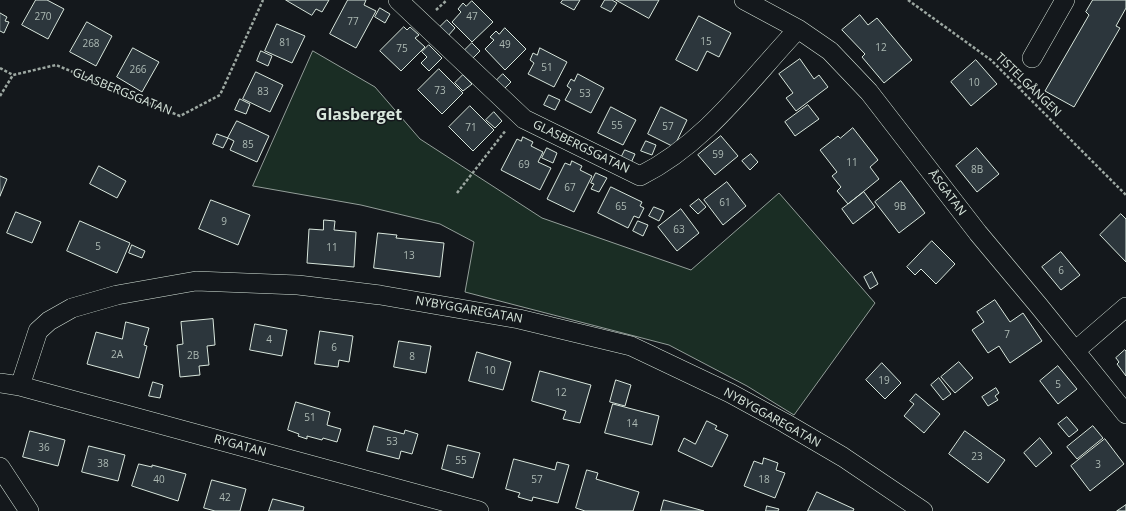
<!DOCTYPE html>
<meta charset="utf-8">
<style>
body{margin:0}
canvas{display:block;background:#14181c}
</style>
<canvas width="1126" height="511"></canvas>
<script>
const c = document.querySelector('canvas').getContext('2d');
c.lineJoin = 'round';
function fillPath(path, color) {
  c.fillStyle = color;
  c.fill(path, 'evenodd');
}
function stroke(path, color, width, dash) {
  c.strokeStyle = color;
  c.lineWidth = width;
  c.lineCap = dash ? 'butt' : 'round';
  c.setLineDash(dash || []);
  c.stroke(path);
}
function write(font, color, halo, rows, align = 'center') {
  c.font = font + ' "Open Sans",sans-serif';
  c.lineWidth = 3;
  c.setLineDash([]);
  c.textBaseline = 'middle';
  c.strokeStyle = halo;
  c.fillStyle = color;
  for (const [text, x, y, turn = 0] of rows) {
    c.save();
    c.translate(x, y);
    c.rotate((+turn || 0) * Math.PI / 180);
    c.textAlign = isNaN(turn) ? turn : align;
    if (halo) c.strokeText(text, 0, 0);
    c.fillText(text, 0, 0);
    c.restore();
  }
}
const green = new Path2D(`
 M313 51 375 87 420 139 542 218 691 270 779 193 875 303 794 415 747 386 669 345 465 292 474 242 440 224 361 205 253 186Z`);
fillPath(green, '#1a2d24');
stroke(green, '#939e99', 1);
const building = new Path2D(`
 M36 0H47L64 9 48 39 22 25Z
 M286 0H329L322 12 316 9 312 15Z
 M348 0H366L364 5 376 11 356 48 330 34Z
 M563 0H580L574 10 561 3Z
 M605 0H612L617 3 611 12 601 7Z
 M616 0H659L649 18Z
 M1093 0H1126V8L1116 26 1120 28 1074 107 1045 91 1089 15 1086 12Z
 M472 1 493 22 472 42 452 22 461 12 458 9 463 3 466 6Z
 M380 8 390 14 385 23 375 17Z
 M0 13 7 17 5 21 9 22 4 33 0 31Z
 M860 15 868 25 877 18 912 60 884 83 862 57 865 54 842 30Z
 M699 16 731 33 719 57 707 51 697 71 676 60Z
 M447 20 455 28 447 37 439 28Z
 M87 22 112 36 96 66 70 52Z
 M277 24 305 36 292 63 265 51Z
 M404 27 407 30 410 27 419 35 415 38 425 47 401 71 380 51Z
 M505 28 526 49 505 70 485 49 494 40 490 37 496 31 499 34Z
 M472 43 480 51 472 59 464 51Z
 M429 45 442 58 429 71 421 63 427 57 422 52Z
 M133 48 159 62 142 92 117 77Z
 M540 48 567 62 554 87 528 74 534 63 530 60 533 53 537 55Z
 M261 51 272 56 268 66 257 61Z
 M800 59 814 79 819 75 828 87 796 111 786 98 793 93 779 74Z
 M976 60 997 84 971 106 951 82Z
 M439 69 463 93 442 114 418 90Z
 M256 72 283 85 270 112 243 99Z
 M503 74 511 82 503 90 495 82Z
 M578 74 604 88 591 113 565 100 571 89 567 86 571 79 574 81Z
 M463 75 472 84 463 91 455 83Z
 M549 95 560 100 555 110 544 105Z
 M240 99 250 104 246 114 235 110Z
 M808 105 819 119 795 136 785 122Z
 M470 106 494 130 473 151 449 127Z
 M611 107 636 120 623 145 598 133Z
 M661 107 687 120 674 147 648 134Z
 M494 112 502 121 495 128 486 120Z
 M237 121 269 136 257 162 230 150 234 141 228 138Z
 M853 128 878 160 870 167 879 179 848 204 837 191 841 187 832 176 837 172 820 150 838 136 840 138Z
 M217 134 228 138 223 148 213 144Z
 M721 136 738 156 715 175 698 155Z
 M523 137 533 142 531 146 543 152 538 162 551 168 540 190 501 170 517 139 521 141Z
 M646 141 656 145 652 155 641 151Z
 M547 148 557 153 553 163 542 158Z
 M977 148 999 174 977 192 956 166Z
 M625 150 635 154 630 165 620 160Z
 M751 154 758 162 750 170 742 161Z
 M572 161 582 166 580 170 592 176 574 212 547 199 565 163 570 165Z
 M99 166 126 181 117 198 90 184Z
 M596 173 607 178 599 192 591 189 594 184 591 183Z
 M0 176 7 179 0 196Z
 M901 181 925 213 899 233 875 202Z
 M727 182 746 206 723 225 704 200Z
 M611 187 642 202 640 206 644 208 639 218 634 216 628 228 598 213Z
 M864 192 875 207 853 224 842 209Z
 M699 199 706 207 698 214 690 206Z
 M211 200 250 215 238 245 199 229Z
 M654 207 664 211 659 221 649 216Z
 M681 209 699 233 677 251 658 227Z
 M16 212 41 222 32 243 7 233Z
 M1121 214 1126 219V262L1100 235Z
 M324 220 335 221 334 230 356 232 354 267 307 263 309 229 323 230Z
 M80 221 130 243 117 273 67 251Z
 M638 221 648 225 643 236 633 231Z
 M378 233 397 235 396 238 444 243 440 277 374 268Z
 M932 241 955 264 936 284 921 269 915 275 907 267Z
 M132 245 145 251 142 258 129 253Z
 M1061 252 1080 275 1061 290 1042 267Z
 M872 272 878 284 870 289 864 277Z
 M995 300 1010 322 1023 313 1042 341 1010 363 999 346 988 353 972 330 984 322 977 312Z
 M213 319 215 345 207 346 209 365 199 366 200 375 180 377 177 345 183 344 181 322Z
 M126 322 149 328 144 345 147 346 139 378 87 364 96 332 122 339Z
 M255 324 287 330 282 356 250 350Z
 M320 331 353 336 349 362 339 360 338 367 315 364Z
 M399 341 431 346 426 373 394 367Z
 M1125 350 1126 351V376L1117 364 1119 362 1116 358Z
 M477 352 511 362 503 390 469 381Z
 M959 362 973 378 955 393 941 377Z
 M882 363 901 383 885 399 866 380Z
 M1058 366 1077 389 1058 404 1040 381Z
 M540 371 591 385 580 423 563 419 566 411 532 401Z
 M939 378 951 394 943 400 931 385Z
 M616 380 631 385 625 406 610 402Z
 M153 382 163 385 160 398 149 396Z
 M996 388 999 393 995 396 998 400 988 406 982 397Z
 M916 394 940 414 924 433 904 416 914 404 910 401Z
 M296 402 330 412 327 425 341 429 337 442 323 438 322 440 307 436V439L298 436 299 434 288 430Z
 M613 404 659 416 652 445 605 433Z
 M1067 417 1078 430 1069 437 1058 424Z
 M707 421 717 426 715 429 728 435 712 467 678 451 684 438 695 444Z
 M374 426 404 434 405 430 418 434 412 454 401 451 399 459 367 451Z
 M1093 426 1103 438 1077 459 1067 447Z
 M30 431 65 440 58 466 23 457Z
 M965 431 1005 460 988 483 949 454Z
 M1040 438 1052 453 1036 467 1024 453Z
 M1105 439 1124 464 1090 491 1071 466Z
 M448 445 480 453 473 478 442 469Z
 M89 446 125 455 118 481 82 472Z
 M764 458 778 463 776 470 785 473 775 498 744 486 754 461 762 464Z
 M514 459 555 470 557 462 569 465 558 503 533 497 532 501 518 497 520 493 506 489Z
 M139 464 152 467V465L186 474 178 501 132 486Z
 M587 470 598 473 596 479 639 492 633 511H585L576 508Z
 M212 480 246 489 240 511H215L204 508Z
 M817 492 854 509 853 511H808Z
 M273 499 304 507 303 511H269Z
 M664 500 704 511H661Z
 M1126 505V511H1117Z
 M767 506 779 509 778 511H766Z`);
fillPath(building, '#2c363c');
stroke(building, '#d8e6dc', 1);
const street = new Path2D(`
 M398 0 524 119 640 176C706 143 749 81 798 29
 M744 0 798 29 830 51 869 92 978 233 1039 306 1126 414
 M1032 58 1065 0
 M1075 351 1126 307
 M0 383 20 386 479 511
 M20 386 38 331 49 321 72 308 117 295 196 281 298 285 380 295 519 319 631 346 730 393 785 423 843 457 923 511
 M0 467 29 511`);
stroke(street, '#d8e6dc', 20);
stroke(new Path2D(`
 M908 0 991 60 1126 195
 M436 10 447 0
 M0 68 13 75
 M1019 88 1029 78
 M0 96 13 75 56 65 180 116 220 95 263 0
 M457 193 506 130`), '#9da8a2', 2.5, [3, 2]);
stroke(street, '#14181c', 19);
write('10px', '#adbab4', null, [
 ["270",43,17],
 ["47",472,17],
 ["77",353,22],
 ["15",706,42],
 ["81",285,43],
 ["268",91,44],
 ["49",505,45],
 ["12",881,48],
 ["75",402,49],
 ["51",547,68],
 ["266",138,70],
 ["10",974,83],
 ["73",440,91],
 ["83",263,92],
 ["53",585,94],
 ["55",617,126],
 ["57",668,127],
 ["71",471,128],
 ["85",248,145],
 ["59",718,155],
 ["11",852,163],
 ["69",524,165],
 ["8B",977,170],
 ["67",570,188],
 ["61",725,203],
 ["65",621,207],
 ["9B",900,207],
 ["9",224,222],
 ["63",679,230],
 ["5",98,247],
 ["11",332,248],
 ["13",409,256],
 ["6",1061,271],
 ["7",1007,335],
 ["4",269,340],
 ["6",334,348],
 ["2A",117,355],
 ["2B",193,356],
 ["8",412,357],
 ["10",490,371],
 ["19",884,381],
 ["5",1058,385],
 ["12",561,393],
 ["51",310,418],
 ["14",632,424],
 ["53",392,442],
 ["36",44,448],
 ["23",977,457],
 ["55",461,461],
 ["38",103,464],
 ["3",1098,465],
 ["40",159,480],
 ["57",537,480],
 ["18",764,480],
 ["42",225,498]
]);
write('12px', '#d8e6dc', '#14181c', [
 ["TISTELGÅNGEN",1028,85,44],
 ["GLASBERGSGATAN",122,92,22],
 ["GLASBERGSGATAN",581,147,26],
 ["ÅSGATAN",947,193,53],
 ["NYBYGGAREGATAN",469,310,10],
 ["NYBYGGAREGATAN",772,418,29],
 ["RYGATAN",240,446,15]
]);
write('bold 16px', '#d8e6dc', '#14181c', [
 ["Glasberget",359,115]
]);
</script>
